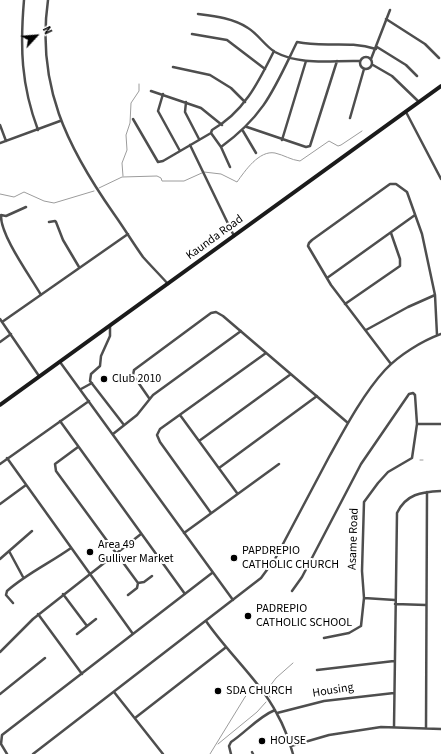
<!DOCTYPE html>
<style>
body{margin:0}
#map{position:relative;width:441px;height:754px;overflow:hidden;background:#fff;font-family:"Source Sans 3",sans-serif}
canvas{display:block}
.north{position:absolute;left:16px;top:16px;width:40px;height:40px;-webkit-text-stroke:3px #fff;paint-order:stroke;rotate:64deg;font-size:11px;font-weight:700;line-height:16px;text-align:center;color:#000}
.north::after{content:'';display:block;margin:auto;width:14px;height:18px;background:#000;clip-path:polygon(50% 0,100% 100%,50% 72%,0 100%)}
</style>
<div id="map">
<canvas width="441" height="754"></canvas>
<div class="north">N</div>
</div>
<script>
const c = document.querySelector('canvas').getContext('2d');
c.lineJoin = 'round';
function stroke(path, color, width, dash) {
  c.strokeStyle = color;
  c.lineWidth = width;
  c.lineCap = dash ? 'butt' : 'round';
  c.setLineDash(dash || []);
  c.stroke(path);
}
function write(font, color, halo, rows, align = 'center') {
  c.font = font + ' "Source Sans 3",sans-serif';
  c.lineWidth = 4;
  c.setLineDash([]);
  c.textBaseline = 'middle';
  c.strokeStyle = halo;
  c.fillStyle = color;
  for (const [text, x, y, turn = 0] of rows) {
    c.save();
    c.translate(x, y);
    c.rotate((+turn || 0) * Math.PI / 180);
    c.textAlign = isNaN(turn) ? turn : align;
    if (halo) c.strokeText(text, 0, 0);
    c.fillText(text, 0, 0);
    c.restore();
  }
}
stroke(new Path2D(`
 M123 176 122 163 127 150 126 135 130 123 131 103 139 91V84
 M99 188 122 177 157 176 161 178 162 181H184L204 172 221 174 237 182C245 171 259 150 275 153 284 155 291 160 300 161L329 141 338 146 341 145 362 131
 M0 194 14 197 24 192 44 201 54 203 94 191
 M420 460H423
 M270 697 268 694 270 686 276 678 293 663
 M218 744 257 712 266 702
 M210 754 245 697 253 688`), '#9c9c9c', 1);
stroke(new Path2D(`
 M24 0C20 47 21 85 38 130
 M48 0C36 85 67 147 114 214 124 228 133 243 143 257 151 266 160 275 168 284
 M198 14C214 16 233 18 248 28 258 34 265 46 275 52 301 66 332 60 360 61
 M386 19 425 44 439 58
 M192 34 227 40 265 69
 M377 47 406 65 417 76
 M360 63a6 6 0 1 1 12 0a6 6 0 1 1-12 0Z
 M371 59 390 10
 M373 65 392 76 419 102
 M173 67 210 75 231 88 245 102
 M151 91 201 108 222 125
 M163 94 158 111 180 151
 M186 102 185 112 199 139
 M406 112 441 179
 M350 118 364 69
 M133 119 158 162 163 161 211 133
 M0 125 6 141
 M247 127 306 147 310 146 337 61
 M243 131 256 153
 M282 140 306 61
 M0 143 60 121
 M190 145 234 236
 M221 147 211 133 212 130C244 112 258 83 274 51
 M230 167 221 147C265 115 274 89 297 42 325 48 347 40 376 49
 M26 207 6 216 1 215C0 235 30 276 41 295
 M49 222 55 221 56 222 63 240 79 267
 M327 278 415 215
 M345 304 400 266V259L391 233
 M0 319 39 376
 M2 322 128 234
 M110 326V336L101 356 100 366 91 374 90 381 124 425
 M366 330 408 307 435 295
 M0 342 11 334
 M60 362 233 600
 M391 364 331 285 308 246 309 243 312 240 390 184H396L407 192 422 234 435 295 437 335
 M81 389 92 383
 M149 398 133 375 134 370 211 313 216 312 223 316 348 423
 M180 415 237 493
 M60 421 185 594
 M113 434 137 415 153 395 241 331
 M199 441 291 374
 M78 447 55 464 56 471 138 583 144 582 152 576
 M7 458 133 634
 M0 464 89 401
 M219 468 317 396
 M0 504 26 485
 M211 513 160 442 157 435 160 429 266 353
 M184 533 279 464
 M9 551 23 577
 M0 559 32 531
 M292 591 302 577 361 464 409 394 413 393 415 395 417 424H441
 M63 594 87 626
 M128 595 137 588 138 583
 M395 600 364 598 362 571 364 502 378 483 388 472 412 458 417 424
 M13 603 6 595 7 591C26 574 50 563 71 548
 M395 604 426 605
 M38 614 82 674
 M206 621C227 652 260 681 277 714 284 726 289 740 293 754
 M77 634 96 619
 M324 638 349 633 361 626 364 598
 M0 652 33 619 141 534
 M317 670 394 661
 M114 692 163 754
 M0 694 45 658
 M277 713 324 701 394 693
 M135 718 225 648
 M394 727 397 513C406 494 421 492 441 491
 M426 728 427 492
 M291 746 329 735 381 727 441 729
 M252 752 253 754
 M7 754 1 744 2 735 212 573
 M33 754 261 578 275 559C293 525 311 491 329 457 345 428 363 394 385 370 399 355 422 341 441 334
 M231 754 229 746 231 742C246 732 258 717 275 710`), '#4e4e4e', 2.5);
stroke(new Path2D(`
 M0 405 441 86`), '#1b1b1b', 4);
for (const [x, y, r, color] of [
 [104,379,4,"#000"],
 [90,552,4,"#000"],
 [234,558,4,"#000"],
 [248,616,4,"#000"],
 [218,691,4,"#000"],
 [262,741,4,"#000"]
]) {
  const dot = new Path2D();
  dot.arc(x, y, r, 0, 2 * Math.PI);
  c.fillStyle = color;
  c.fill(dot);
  stroke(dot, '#fff', 1.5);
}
write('12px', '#000', '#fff', [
 ["Kaunda Road",215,238,-36],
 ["Asame Road",354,539,-88],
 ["Housing",333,691,-9]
]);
write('12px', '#000', '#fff', [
 ["Club 2010",112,379],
 ["Area 49",98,545],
 ["Gulliver Market",98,559],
 ["PAPDREPIO",242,551],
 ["CATHOLIC CHURCH",242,565],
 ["PADREPIO",256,609],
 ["CATHOLIC SCHOOL",256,623],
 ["SDA CHURCH",226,691],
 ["HOUSE",270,741]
], 'left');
</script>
